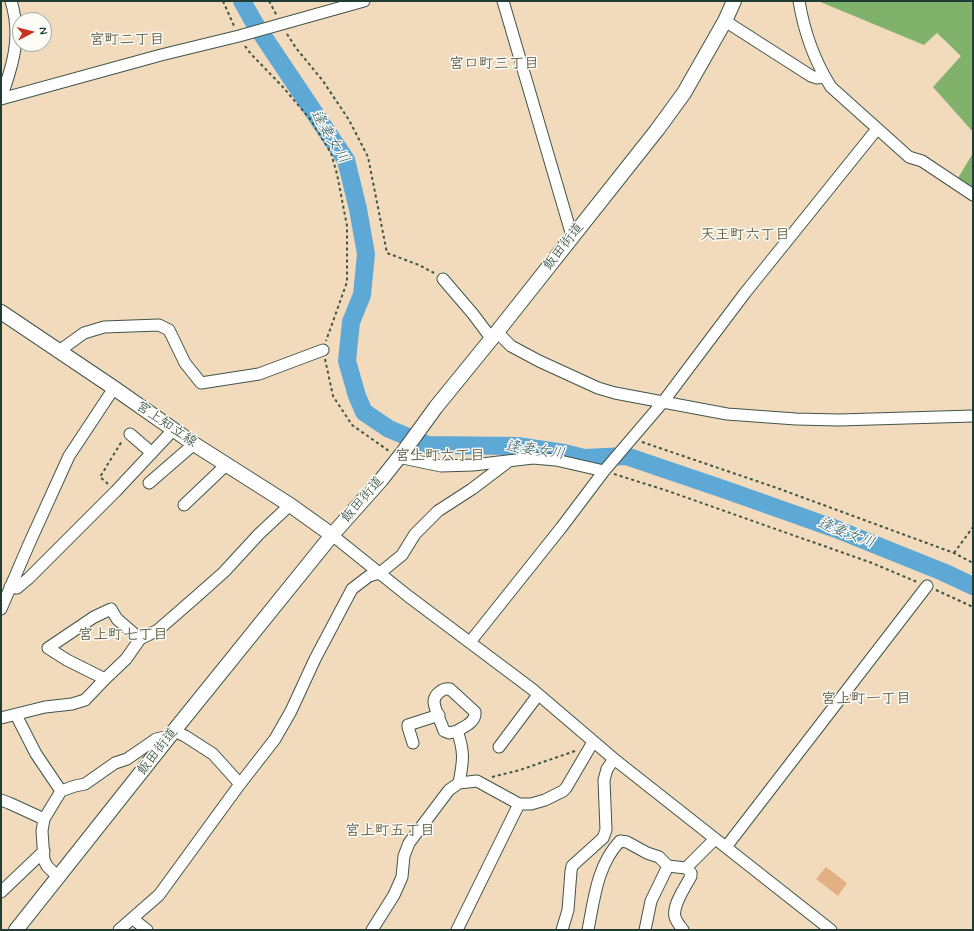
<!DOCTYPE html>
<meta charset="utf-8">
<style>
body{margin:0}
#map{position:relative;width:974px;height:931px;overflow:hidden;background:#f2dbbc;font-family:Mynerve,sans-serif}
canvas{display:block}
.frame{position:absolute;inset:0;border:2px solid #1f3d34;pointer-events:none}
.north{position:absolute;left:12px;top:12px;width:40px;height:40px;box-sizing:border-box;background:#fdfcf7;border:1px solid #a4b0a9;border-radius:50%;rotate:83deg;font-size:11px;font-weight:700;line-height:16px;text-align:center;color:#1f3d34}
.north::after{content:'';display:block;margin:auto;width:14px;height:18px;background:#c8321e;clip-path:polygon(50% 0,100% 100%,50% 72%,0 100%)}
</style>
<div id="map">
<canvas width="974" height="931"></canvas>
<div class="frame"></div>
<div class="north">N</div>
</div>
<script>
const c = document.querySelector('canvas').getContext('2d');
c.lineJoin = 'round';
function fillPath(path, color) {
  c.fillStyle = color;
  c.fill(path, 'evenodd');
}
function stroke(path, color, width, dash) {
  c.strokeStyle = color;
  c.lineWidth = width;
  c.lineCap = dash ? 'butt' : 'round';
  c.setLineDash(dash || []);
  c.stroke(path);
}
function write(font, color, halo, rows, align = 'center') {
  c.font = font + ' Mynerve,"Klee One",sans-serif';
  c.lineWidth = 3;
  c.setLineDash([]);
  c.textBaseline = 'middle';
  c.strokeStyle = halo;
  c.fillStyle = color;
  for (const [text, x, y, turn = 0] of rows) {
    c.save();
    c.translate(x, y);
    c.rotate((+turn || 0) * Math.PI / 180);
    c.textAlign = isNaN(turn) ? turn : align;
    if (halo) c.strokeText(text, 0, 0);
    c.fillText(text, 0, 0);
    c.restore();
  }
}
fillPath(new Path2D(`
 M818 1H973V132L933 87 961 56 937 33 924 45Z
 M973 153V190L958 178Z`), '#81b26c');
stroke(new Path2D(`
 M242 1 255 24 346 160 358 209 366 254 362 295 351 322 347 361 357 396 364 412 389 429 428 445 517 446 564 453 584 458 626 456 726 490 836 529 943 572 973 586`), '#5ea8d6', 18);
fillPath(new Path2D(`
 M826 867 847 883 838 896 816 879Z`), '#e3b083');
const minor = new Path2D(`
 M503 1 572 236
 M799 1C804 31 815 62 831 87L909 157 922 161 973 195
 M725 21 811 76 817 78 824 77
 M1 98C13 65 22 36 11 1
 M1 99 161 55 239 36 364 1
 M443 279 473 314 491 338
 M497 332 511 346 539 361 598 388 615 393 727 414 796 419 839 420 973 416
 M59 351 84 333 104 327 159 325 169 330 185 363 201 383 259 374 323 350
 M130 434 152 453
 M398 457 441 466 473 465 533 458 556 460 604 471
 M149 483 194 444
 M184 505 226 465
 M332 535 408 596 532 689 614 759 831 930
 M10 587 17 588 29 578 116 491 174 429
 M1 609 29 544 69 456 114 388
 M140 639 117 619 111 609 94 617 48 648 67 660 105 679 126 659 140 639 158 630 197 596 224 572 259 534 290 505
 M470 642 561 528 604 471 663 402 745 293 877 129
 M16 715 36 754 61 791
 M1 718 45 707 72 704 85 700 105 679
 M174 731 185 736 213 754 240 784
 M457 731 449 733 444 731C441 722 435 711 434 702 434 694 443 688 450 689L475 712C476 722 465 726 457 731 465 752 463 762 459 783
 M413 743 408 727V725L439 715
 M499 747 538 695
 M1 800 9 803 44 819
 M726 847 927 586
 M59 878 47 866 44 860 42 831 44 819 61 791 75 786 85 784 115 763 127 759 156 739 170 736
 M1 892 44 851
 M133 919 147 930
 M119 930 159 895 240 784 275 739 291 711 315 659 352 589 369 576 380 573 402 555 415 534 438 511 472 489 509 461
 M372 930 394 895 402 877 404 856 409 843 449 790 459 783 477 781 519 804H531L545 800 563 791 566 788 593 742
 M457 930 519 804
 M562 930 568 910 571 871 572 866 603 838 606 830 604 780 607 769 614 759
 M588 930C594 900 597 865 620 841L627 842 647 853 659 857 668 866 686 868 715 839
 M645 930 651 901 668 866
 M683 930C680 926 676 921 675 917 672 905 686 886 691 876V873L686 868`);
const major = new Path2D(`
 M1 312 114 388 194 444 290 505 332 535
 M16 930 173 732 332 535 381 480 404 451 436 407 497 332 657 130 684 93 725 21 734 1`);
stroke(minor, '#3f5548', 13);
stroke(major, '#3f5548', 16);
stroke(new Path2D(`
 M223 1 234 26
 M269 1 277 16
 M287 34 296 48 323 81 349 120 368 157 387 253 419 265 434 273
 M245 46 251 54 282 86 310 119 331 153 337 174 347 226V282L326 341
 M325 359 333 396 352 425 389 451
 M642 442 777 488 954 553 973 563
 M614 474 665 490 872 563 917 582
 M108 484 100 477 122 441
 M954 553 973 527
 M936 590 973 607
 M492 777 520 770 575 751`), '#3f5548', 2, [3, 3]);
stroke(minor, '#fff', 11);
stroke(major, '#fff', 14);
write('14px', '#1f3d34', '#fdfcf7', [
 ["飯田街道",564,247,-52],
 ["宮上知立線",166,425,34],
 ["飯田街道",363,500,-49],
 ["飯田街道",158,752,-52]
]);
write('bold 15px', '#646550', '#fdfcf7', [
 ["宮町二丁目",127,41],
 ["宮口町三丁目",494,65],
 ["天王町六丁目",745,236],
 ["宮上町六丁目",440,457],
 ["宮上町七丁目",123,636],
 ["宮上町一丁目",866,700],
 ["宮上町五丁目",390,832]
]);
write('italic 15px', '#35626d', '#fdfcf7', [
 ["逢妻女川",329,137,59],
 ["逢妻女川",535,451,8],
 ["逢妻女川",846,534,21]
]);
</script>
